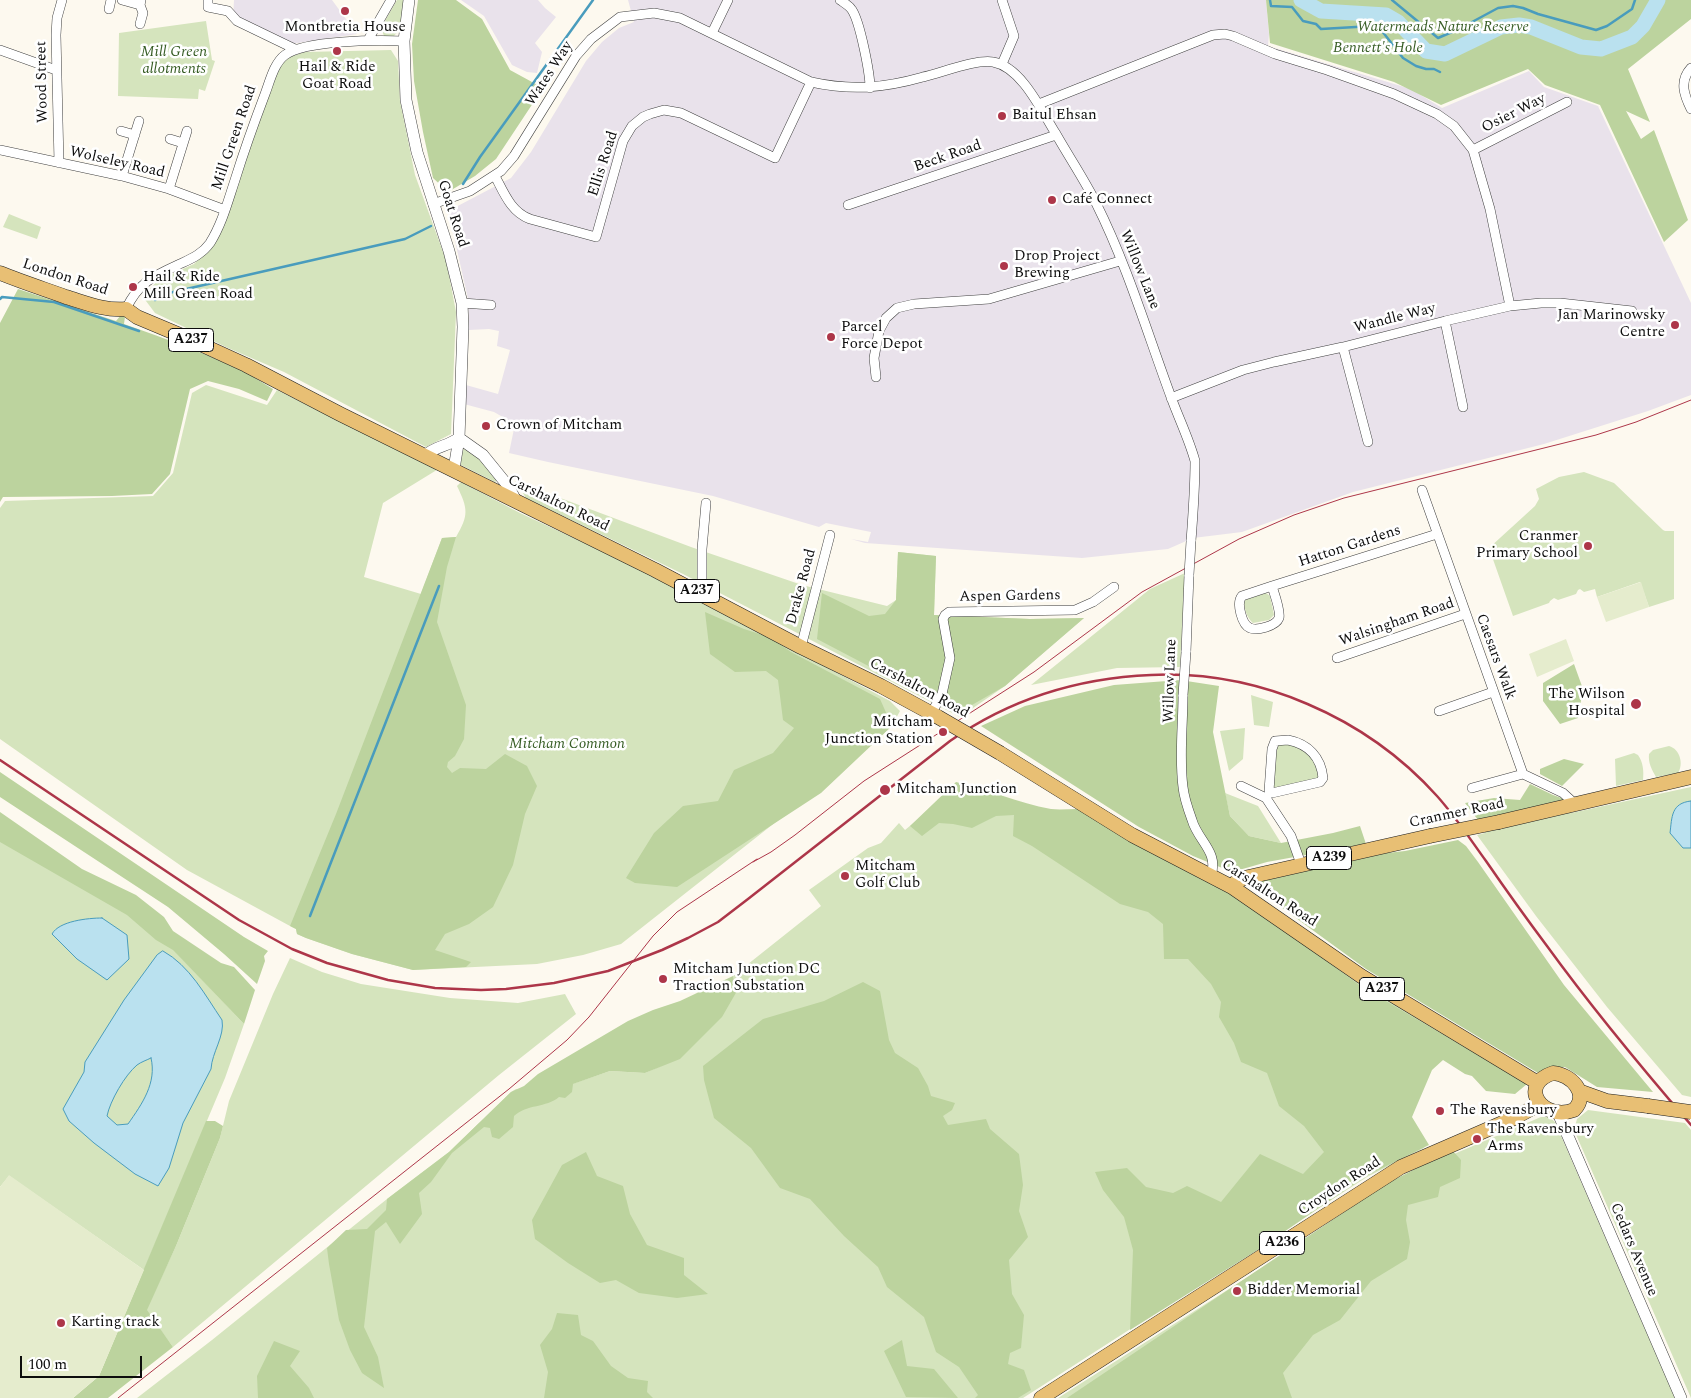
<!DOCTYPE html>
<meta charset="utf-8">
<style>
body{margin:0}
#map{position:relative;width:1691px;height:1398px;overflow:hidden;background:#fdf9ef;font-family:Spectral,serif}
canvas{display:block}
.scale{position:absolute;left:20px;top:1356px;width:122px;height:22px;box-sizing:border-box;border:2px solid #0d0d0d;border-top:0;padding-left:6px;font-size:15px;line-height:18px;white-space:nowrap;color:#0d0d0d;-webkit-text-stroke:4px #fff;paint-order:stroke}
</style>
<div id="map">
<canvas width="1691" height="1398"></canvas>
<div class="scale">100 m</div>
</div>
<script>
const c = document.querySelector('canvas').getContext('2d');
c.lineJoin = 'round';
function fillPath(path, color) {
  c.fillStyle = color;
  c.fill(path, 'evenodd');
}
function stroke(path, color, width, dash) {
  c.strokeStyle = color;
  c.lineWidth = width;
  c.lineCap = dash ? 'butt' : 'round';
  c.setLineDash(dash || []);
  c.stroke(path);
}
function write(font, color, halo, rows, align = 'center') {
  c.font = font + ' Spectral,serif';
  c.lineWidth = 5;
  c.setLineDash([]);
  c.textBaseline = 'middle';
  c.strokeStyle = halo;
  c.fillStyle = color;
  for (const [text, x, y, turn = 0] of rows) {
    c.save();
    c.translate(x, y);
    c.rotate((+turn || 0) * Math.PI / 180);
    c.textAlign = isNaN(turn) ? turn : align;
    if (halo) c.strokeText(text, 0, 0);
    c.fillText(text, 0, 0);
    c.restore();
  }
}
fillPath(new Path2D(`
 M234 0H332L357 34 291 44 233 19Z
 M461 0H538L545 8 556 17 535 43 542 52 537 73 527 72 512 65 484 16Z
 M628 0H1266L1269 34 1268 46 1411 89 1442 108 1529 71 1544 87 1598 106 1691 303V395L1648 411 1544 444 1353 492 1242 532 1193 538 1168 549 1082 558 865 543 851 539 868 542 871 532 826 523 819 527 713 496 548 462 509 453 515 424 494 412 464 404 466 385 498 394 510 350 497 346 499 331 489 329 469 330 468 299 449 214 452 209 511 178 531 152 586 61 602 42 619 28 634 22Z`), '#e9e2eb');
fillPath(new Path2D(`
 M397 0H404L400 29 394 36H384L381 28Z
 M206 21 212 60 215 61 205 91 199 89 198 99 118 96 119 33Z
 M391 50 398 61 400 101 415 175 446 260 456 312 451 434 426 447 284 372 228 348 155 313 143 297 158 280 194 264 216 242 229 212 263 106 280 65 290 57 305 52Z
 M9 214 41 227 37 239 3 227Z
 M206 385 267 405 277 390 369 436 440 468 383 503 364 577 421 594 442 538 456 537C469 515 468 509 457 486L461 482 520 513 653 575 890 701 900 711 894 722 857 758 621 944 583 955 537 964 413 970 352 954 306 938 297 934 296 929 290 926 187 870 0 739V508L5 501 153 496 173 473 192 393Z
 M462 449C477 450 488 468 498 479L495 482 459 464Z
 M1584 472 1614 483 1663 530 1665 531H1674V599L1649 607 1640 582 1597 597 1595 589 1584 592 1580 589 1578 590 1576 594 1558 600 1554 598 1550 601 1549 603 1513 616 1489 548 1535 506 1539 499 1536 489 1559 477Z
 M515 481 691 547 802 585 887 606 896 600 898 552 936 556 934 615 1030 619 1084 618 1005 686 960 717 683 574 526 498Z
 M1185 573 1180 667 1117 668 1031 685 1150 589Z
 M1266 593 1270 596 1274 615 1269 620 1253 623C1247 618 1244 609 1244 600Z
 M1251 695 1273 702 1269 727 1254 725Z
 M1245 728 1243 759 1229 771 1220 731Z
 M1282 741 1314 750 1320 778 1273 792V750Z
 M1669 746C1680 749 1684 764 1678 773L1656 777C1652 770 1648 763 1649 754L1653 750Z
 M1634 753 1638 755C1643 762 1644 771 1643 780L1616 786 1615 759Z
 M957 787 1156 851 1524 1080 1442 1057 1429 1067 1409 1114 1424 1148 1367 1177 1023 1398H137L212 1340 387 1199 449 1152 511 1092 516 1089 572 1084 610 1071 645 1073 661 1066 737 991 733 976 821 906 809 890 868 848 881 843 899 823 905 830Z
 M1691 787V1097L1682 1095 1607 1007 1536 916 1477 835 1485 833 1484 831 1571 812V813Z
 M1225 793 1258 806 1281 843 1249 836 1230 816Z
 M0 819 131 905 244 1024 225 1078 144 1270 9 1176 0 1187Z
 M290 958 322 972 361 984 450 998 518 1003 565 994 576 1014 499 1075 173 1347 146 1310 176 1246 220 1138 229 1101 273 994Z
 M1588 1110 1685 1123 1691 1130V1398L1574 1130 1577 1119Z
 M1541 1117H1549L1555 1122 1675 1398H1058L1414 1171Z`), '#d5e4bd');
fillPath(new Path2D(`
 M418 0H456L482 19 510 70 543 88 496 159 475 176 448 192 433 178 423 132 414 81 412 44Z
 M1266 0H1691V19L1628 69 1650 122 1626 111 1641 139 1654 130 1688 220 1664 242 1600 105 1545 85 1528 69 1441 105 1394 82 1270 43Z
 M18 289 116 321 126 309 124 324C167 339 210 355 251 375L257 371 255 378 273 389 267 401 239 389 208 381 190 389 170 474 152 494 112 496 3 497 0 502V323Z
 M456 537 447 567 437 622 466 705 464 739 455 756 448 762 447 767 452 773 460 768 486 769 505 754 527 766 537 786 525 814 513 865 493 907 469 924 445 934 435 950 471 962 466 967 413 970 352 954 306 938 297 934 296 929 290 926 336 814 442 538Z
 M898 552 936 556 934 615 1030 619 1084 618 1005 686 958 713 817 639 822 593 869 616 885 614 896 600Z
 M705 612 744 629 769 637 791 652 880 699 892 726 821 793 677 887 635 883 626 878 654 833 683 806 718 801 734 770 773 753 794 728 783 720 778 680 766 671 735 672 710 654Z
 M1574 664 1583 689 1578 718 1560 724 1543 701V683Z
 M1180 680 1219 686 1213 732 1230 816 1249 836 1281 843 1333 833 1360 826 1366 844 1267 862 1232 872 1193 856 1139 827 981 726 1025 706 1114 685Z
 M1564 759 1584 764 1562 786 1540 774V769Z
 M0 772 244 937 268 951 264 956 265 961 257 984 224 954 168 907 0 797Z
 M956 782C988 789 1018 803 1051 809 1059 810 1069 809 1078 809L1225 887 1362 987 1527 1084 1515 1094 1486 1091 1472 1076 1465 1074 1443 1060 1432 1070 1412 1117 1429 1145 1366 1176 1256 1251 1130 1330 1133 1250 1124 1217 1103 1190 1095 1172 1127 1168 1146 1187 1173 1193 1187 1186 1221 1202 1260 1154 1303 1174 1324 1152 1304 1126 1279 1106 1267 1073 1241 1062 1234 1043 1219 1017 1221 1002 1211 984 1188 959H1164L1163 924 1148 912 1120 904 1032 846 1013 836 1014 815 996 816 972 828 953 824 939 823 922 836 910 826Z
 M1530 784 1553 795 1570 801 1478 820 1465 803 1494 798 1520 800Z
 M0 812 82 869 136 895 164 917 173 931 221 963 234 967 255 990 244 1024 173 950 156 940 127 915 0 842Z
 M1458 840 1466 846 1478 862 1564 985 1653 1092 1597 1087 1565 1067 1550 1068 1538 1073 1366 969 1252 886 1249 881 1369 855 1405 851Z
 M733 976 737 991 722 1017 680 1059 645 1073 610 1071 573 1084 572 1092 565 1098 559 1097C546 1108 527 1104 514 1116L513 1127 499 1139 492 1137 490 1128 484 1127 452 1153 431 1182 419 1193 422 1214 400 1244 386 1222 375 1231 364 1327 378 1357 384 1388 362 1373 350 1350 339 1320 329 1264 327 1248 346 1230 367 1229 386 1210 387 1199 449 1152 511 1092 524 1086 538 1074 628 1021 653 1010 680 1001Z
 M863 982 880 991 889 1040 895 1053 918 1068 928 1086 931 1096 955 1103 952 1110 943 1116 948 1125 986 1119 990 1129 1019 1154 1023 1185 1019 1211 1028 1237 1009 1260 1012 1294 1024 1315 1021 1348 1010 1353 1008 1364 1024 1370 1031 1390 1018 1398H975L978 1395 959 1367 936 1352 924 1317 887 1287 878 1267 844 1236 810 1199 780 1188 751 1148 714 1118 704 1080 703 1066 763 1019 824 1001Z
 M206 1121H215L223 1126 220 1138 176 1246 147 1310 173 1347 108 1398H73L99 1376Z
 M1452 1150 1461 1160 1460 1178 1440 1187 1438 1197 1408 1205 1406 1220 1410 1242 1407 1259 1371 1281 1340 1320 1313 1335 1283 1373 1292 1398H1067L1386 1184Z
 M586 1152 597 1176 623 1186 630 1214 647 1245 684 1258V1275L708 1294 677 1298 639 1293 616 1280 600 1283 568 1263 535 1239 532 1220 562 1165Z
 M557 1313 578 1315 581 1335 593 1341 611 1366 628 1378 648 1381 647 1392 653 1398H544L548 1372 540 1345 552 1329Z
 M902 1340 907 1366 934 1369 958 1398 906 1397 884 1351Z
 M274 1341 300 1351 290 1366 309 1388 314 1398H258L257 1376Z`), '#bcd39e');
fillPath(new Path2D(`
 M1641 582 1649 607 1606 622 1597 597Z
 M1566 639 1574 661 1537 677 1529 654Z
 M9 1175 144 1270 99 1376 73 1398H0V1187Z`), '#e5eccd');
const water = new Path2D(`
 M1691 801V848H1683L1670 833C1672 817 1671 803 1691 801Z
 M102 918 127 935 129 959 107 980 77 959 52 934C59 921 88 918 102 918Z
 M163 951C190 966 205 995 222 1020 225 1036 212 1052 211 1069L183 1123 169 1168 158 1186 135 1174 94 1143 69 1121 63 1109 84 1072 85 1062 124 1000 157 955ZM151 1058C157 1083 142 1104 128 1124L117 1125 107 1116C110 1101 125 1075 137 1065 141 1062 147 1060 151 1058Z`);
fillPath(water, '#bae1ef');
stroke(water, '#499cbd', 1);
stroke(new Path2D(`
 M1270 0 1271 6 1292 7 1303 21 1316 24 1321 29 1373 26 1382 31 1403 58 1416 66 1426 69H1434L1440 72
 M1392 0 1438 38 1459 29 1498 8 1513 6 1523 8 1538 14 1596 30 1607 26 1632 9 1635 0
 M463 184 480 157 593 0
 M0 299 2 297 54 302 139 331
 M155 300 160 295 405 239 431 226
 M310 916 439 586`), '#499cbd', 2.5);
stroke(new Path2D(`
 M1301 0 1321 11 1386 15 1398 22 1426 51 1445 54 1501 27 1519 25 1531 27 1581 47 1601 49 1632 37 1643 26 1658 0`), '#bae1ef', 15);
const minor = new Path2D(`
 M122 0 140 5 141 0
 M208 0V7L228 11 237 21 295 49
 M840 0C844 3 849 5 852 10 860 22 870 73 870 88
 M109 9 111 0
 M140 24 143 13 140 5
 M712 33 728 0
 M368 40 391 0
 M0 50 56 70
 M1002 64 1014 36 1002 0
 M1691 68C1679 81 1684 95 1691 109
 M1039 104 1213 35 1225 34 1233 36 1275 54 1327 70 1394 94 1437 114 1454 126 1473 150 1490 209 1510 306
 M121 131 135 135
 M170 139 183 143
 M0 150 122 176 169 189 225 210
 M1473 150 1567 102
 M59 163 56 35 57 18 62 0
 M122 176 139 121
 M495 176C504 193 511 212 530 219L596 237 623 141 632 126 643 117 650 114 664 110 681 113 775 158 811 82
 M169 189 187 131
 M433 204 470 191 501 171 514 156 576 56 591 39 620 17 654 13 680 18 811 82C851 91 884 88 923 77 941 73 976 59 993 62 1022 67 1042 112 1056 134 1069 157 1084 179 1096 203 1127 265 1147 332 1171 397 1179 419 1189 439 1195 461 1195 487 1193 515 1191 541
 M848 205 1056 135
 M462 303 491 305
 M126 309C139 281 156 275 182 263 193 258 203 253 210 243 222 224 228 201 235 180 244 151 254 123 265 94 270 81 274 63 285 55 305 40 378 40 404 41
 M1445 321 1463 407
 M1343 347 1368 442
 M876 377 874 358 879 331 886 318 897 308 914 304 989 299 1120 261
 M1171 398 1243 370 1274 362 1343 347 1445 321 1510 306 1541 303H1560L1632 311
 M1422 490 1523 774 1563 793 1575 804
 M1272 586 1437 534
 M1272 586C1274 593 1281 611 1279 618 1276 626 1257 631 1250 628 1242 625 1236 603 1242 596Z
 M702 594V549L706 503
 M801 647 830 535
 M1186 652 1189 575
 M1337 658 1465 614
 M1183 695C1183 725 1179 757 1183 787 1184 798 1188 809 1192 820 1198 841 1219 852 1211 875
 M1439 711 1493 692
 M931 714 942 694 950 658 943 619 945 615 949 612 1075 610 1093 602 1114 587
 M1288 740C1308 744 1321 757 1323 778L1320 782 1272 793 1269 791 1272 749 1275 741Z
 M1241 786 1266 798 1291 836 1301 864
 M1472 788 1523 774`);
const tertiary = new Path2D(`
 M409 0 404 41 406 100 417 152 449 251 462 303 463 327 459 438 454 469
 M459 438 483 455 509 487 516 501
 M425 456C434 446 447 447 459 438
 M1558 1113 1681 1398`);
const primary = new Path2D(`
 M0 273C22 282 44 289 66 297 86 303 105 311 126 309L137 317 187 338 246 365 340 414 655 570 801 647 881 686 938 717
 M1000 753 1132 835 1232 887 1361 976 1538 1083
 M1499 822 1691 777
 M1232 887 1236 882 1244 878 1430 836
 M1553 1073C1571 1074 1590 1094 1574 1110 1542 1122 1517 1085 1553 1073Z
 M1579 1091 1607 1101 1648 1106
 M1041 1398 1401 1167 1514 1118 1540 1104`);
stroke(minor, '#404040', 10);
stroke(tertiary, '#404040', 12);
stroke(primary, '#1e1e1e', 15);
stroke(minor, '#fff', 9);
stroke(tertiary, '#fff', 11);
stroke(primary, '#e8bf74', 14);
stroke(new Path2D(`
 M753 862 771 852 795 835 864 781 1034 672 1142 592 1239 539 1294 515 1344 498 1596 435 1636 422 1691 400
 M118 1398 509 1089 567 1040 589 1017 653 936 677 912 757 859`), '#ad3649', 1);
stroke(new Path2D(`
 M0 760 239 920 292 949 327 963 388 980 435 988 481 990 506 989 554 983 608 971 662 950 688 938 718 922 748 899 950 741C1010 699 1078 678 1151 675 1258 670 1366 717 1437 796 1455 816 1470 839 1486 861 1506 890 1526 918 1547 946 1592 1008 1641 1067 1691 1125`), '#ad3649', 2.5);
const minorBridge = new Path2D(`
 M1189 575 1191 541
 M1183 695 1186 652`);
const primaryBridge = new Path2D(`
 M938 717 1000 753
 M1430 836 1499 822
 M1648 1106 1691 1112`);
stroke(minorBridge, '#404040', 10, []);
stroke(primaryBridge, '#1e1e1e', 15, []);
stroke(minorBridge, '#fff', 9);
stroke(primaryBridge, '#e8bf74', 14);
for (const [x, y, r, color] of [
 [345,11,5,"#ad3649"],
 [337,51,5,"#ad3649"],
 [1002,116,5,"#ad3649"],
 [1052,200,5,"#ad3649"],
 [1004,266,5,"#ad3649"],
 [133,287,5,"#ad3649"],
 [1675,325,5,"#ad3649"],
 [831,337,5,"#ad3649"],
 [486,426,5,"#ad3649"],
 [1588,546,5,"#ad3649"],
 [1636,704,6,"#ad3649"],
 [943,732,5,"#ad3649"],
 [885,790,6,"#ad3649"],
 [845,876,5,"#ad3649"],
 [663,979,5,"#ad3649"],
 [1440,1111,5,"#ad3649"],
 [1477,1139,5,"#ad3649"],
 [1237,1291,5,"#ad3649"],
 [61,1323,5,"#ad3649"]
]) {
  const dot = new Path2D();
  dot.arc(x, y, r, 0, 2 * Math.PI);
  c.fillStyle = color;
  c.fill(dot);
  stroke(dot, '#fff', 2);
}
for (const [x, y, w] of [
 [191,340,45],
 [697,591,45],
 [1329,858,45],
 [1382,989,45],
 [1282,1243,45]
]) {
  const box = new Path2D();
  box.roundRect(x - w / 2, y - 11.5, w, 23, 4);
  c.fillStyle = '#fff';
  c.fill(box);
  stroke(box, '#0d0d0d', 1);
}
write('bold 14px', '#0d0d0d', null, [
 ["A237",191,340],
 ["A237",697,591],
 ["A239",1329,858],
 ["A237",1382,989],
 ["A236",1282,1243]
]);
write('15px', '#0d0d0d', '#fff', [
 ["Montbretia House",345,28,"center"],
 ["Hail & Ride",337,68,"center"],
 ["Goat Road",337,85,"center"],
 ["Baitul Ehsan",1012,116],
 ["Café Connect",1062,200],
 ["Drop Project",1014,257],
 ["Brewing",1014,274],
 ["Hail & Ride",143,278],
 ["Mill Green Road",143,295],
 ["Jan Marinowsky",1665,316,"right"],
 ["Centre",1665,333,"right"],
 ["Parcel",841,328],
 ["Force Depot",841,345],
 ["Crown of Mitcham",496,426],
 ["Cranmer",1578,537,"right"],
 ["Primary School",1578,554,"right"],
 ["The Wilson",1625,695,"right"],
 ["Hospital",1625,712,"right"],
 ["Mitcham",933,723,"right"],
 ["Junction Station",933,740,"right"],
 ["Mitcham Junction",896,790],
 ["Mitcham",855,867],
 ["Golf Club",855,884],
 ["Mitcham Junction DC",673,970],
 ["Traction Substation",673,987],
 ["The Ravensbury",1450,1111],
 ["The Ravensbury",1487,1130],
 ["Arms",1487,1147],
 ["Bidder Memorial",1247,1291],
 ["Karting track",71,1323]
], 'left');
write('italic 15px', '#375d25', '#fff', [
 ["Watermeads Nature Reserve",1443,28],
 ["Bennett's Hole",1378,49],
 ["Mill Green",174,53],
 ["allotments",174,70],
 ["Mitcham Common",567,745]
]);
write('15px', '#0d0d0d', '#fff', [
 ["Wates Way",550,74,-57],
 ["Wood Street",43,82,-91],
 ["Osier Way",1514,114,-27],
 ["Mill Green Road",235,138,-71],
 ["Beck Road",948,157,-19],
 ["Wolseley Road",117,163,13],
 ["Ellis Road",604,164,-72],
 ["Goat Road",452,214,72],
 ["Willow Lane",1139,270,68],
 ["London Road",65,278,18],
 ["Wandle Way",1395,319,-14],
 ["Carshalton Road",558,504,26],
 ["Hatton Gardens",1350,547,-18],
 ["Drake Road",802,587,-75],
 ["Aspen Gardens",1010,597,-1],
 ["Walsingham Road",1397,623,-19],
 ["Caesars Walk",1495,657,70],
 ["Willow Lane",1171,681,-88],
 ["Carshalton Road",919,689,28],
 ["Cranmer Road",1457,814,-12],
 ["Carshalton Road",1269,894,33],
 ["Croydon Road",1340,1187,-33],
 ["Cedars Avenue",1633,1250,67]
]);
</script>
